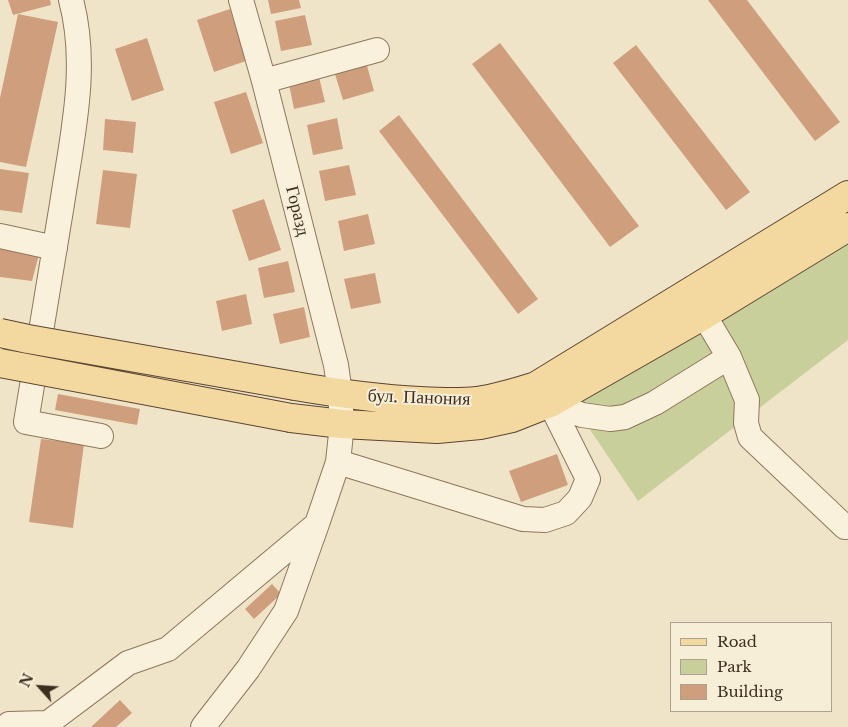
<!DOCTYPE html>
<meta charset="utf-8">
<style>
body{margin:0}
#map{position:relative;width:848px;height:727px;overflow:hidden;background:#f0e4c8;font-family:"Libre Baskerville",serif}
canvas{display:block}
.legend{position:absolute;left:670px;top:622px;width:162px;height:90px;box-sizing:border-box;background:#f7eed8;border:1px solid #ada18e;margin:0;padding:6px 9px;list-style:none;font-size:15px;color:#3d2e20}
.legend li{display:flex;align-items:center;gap:10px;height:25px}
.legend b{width:25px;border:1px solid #ada18e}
.north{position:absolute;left:15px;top:662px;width:50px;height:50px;-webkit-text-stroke:4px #f7eed8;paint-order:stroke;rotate:296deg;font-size:14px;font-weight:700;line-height:20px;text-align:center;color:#3d2e20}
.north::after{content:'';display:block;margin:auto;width:18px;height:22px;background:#3d2e20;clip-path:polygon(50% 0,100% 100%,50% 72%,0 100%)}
</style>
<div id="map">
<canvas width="848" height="727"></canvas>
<ul class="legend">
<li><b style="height:6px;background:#f3d9a0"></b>Road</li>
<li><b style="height:14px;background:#c9cf9b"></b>Park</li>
<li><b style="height:14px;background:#cf9f7d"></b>Building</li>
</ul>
<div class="north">N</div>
</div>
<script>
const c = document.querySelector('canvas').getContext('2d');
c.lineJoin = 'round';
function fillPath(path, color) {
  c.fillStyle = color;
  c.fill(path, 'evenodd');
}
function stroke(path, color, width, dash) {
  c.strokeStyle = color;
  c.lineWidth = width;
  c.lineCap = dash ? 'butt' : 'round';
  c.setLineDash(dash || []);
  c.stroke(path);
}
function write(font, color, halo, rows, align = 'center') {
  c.font = font + ' "Libre Baskerville",serif';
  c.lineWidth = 4;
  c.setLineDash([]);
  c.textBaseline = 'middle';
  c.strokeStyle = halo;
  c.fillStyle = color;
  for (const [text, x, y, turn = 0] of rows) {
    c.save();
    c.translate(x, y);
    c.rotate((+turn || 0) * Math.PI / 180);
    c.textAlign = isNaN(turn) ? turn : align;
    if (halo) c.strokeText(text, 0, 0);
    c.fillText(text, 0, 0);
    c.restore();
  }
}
fillPath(new Path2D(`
 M848 227V340L638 501 566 394Z`), '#c9cf9b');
fillPath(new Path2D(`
 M8 0H50L51 5 13 15Z
 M268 0H299L301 8 271 14Z
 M708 0H747L840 122 815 141Z
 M230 9 246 61 214 72 197 20Z
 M18 14 58 22 26 167 0 162V98Z
 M305 15 312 45 281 51 275 21Z
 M147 38 164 90 132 101 115 49Z
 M500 43 639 226 610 247 472 64Z
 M636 45 750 192 726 210 613 63Z
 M366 62 374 91 343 100 334 71Z
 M318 73 325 102 294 109 288 79Z
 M246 92 263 143 231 154 214 102Z
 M399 115 538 299 518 314 379 131Z
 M337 118 343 149 313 155 307 125Z
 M105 119 136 122 133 153 103 150Z
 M349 165 356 195 325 201 319 171Z
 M0 169 29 173 22 213 0 210Z
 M103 170 137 174 130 228 96 224Z
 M264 199 281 250 249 261 232 210Z
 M368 214 375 244 344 251 338 221Z
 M0 244 40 251 32 281 0 277Z
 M288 261 295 292 264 298 258 268Z
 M375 273 381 303 351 309 344 279Z
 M246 294 252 324 222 331 216 301Z
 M304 307 310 337 280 344 273 314Z
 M58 394 140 409 137 425 55 410Z
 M41 439 84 444 73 528 29 522Z
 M557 454 568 485 521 502 509 471Z
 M272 584 281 594 254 619 245 609Z
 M120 700 132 713 116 727H91Z`), '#cf9f7d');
const minor = new Path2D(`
 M71 0C89 67 72 137 62 204 50 277 38 350 26 422L101 436
 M264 81 377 50
 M0 236 55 248
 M704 315 729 357 747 400 746 423 750 437 845 527
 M550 403 582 415 610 419 625 417 655 403 729 357
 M338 462 523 519 545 520 566 513 580 498 588 479 550 403
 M6 727 9 724 48 723 128 663 168 649 316 525
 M203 727 248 669 286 611 317 524 338 462 342 424 340 393 336 365 264 81 241 0`);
const major = new Path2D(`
 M295 386C336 393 378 399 420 401 438 402 458 403 477 401 497 398 517 392 536 386L848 195
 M291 418 342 424 437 429 480 425 512 418 550 403 704 315 848 227`);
stroke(minor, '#8d765c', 26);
stroke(major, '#5b4430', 30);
stroke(minor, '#faf1dc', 24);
stroke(major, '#f3d9a0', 28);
const majorBridge = new Path2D(`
 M0 333 28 339 295 386
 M0 363 291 418`);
stroke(majorBridge, '#5b4430', 30, []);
stroke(majorBridge, '#f3d9a0', 28);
write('18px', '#3d2e20', '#f7eed8', [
 ["Горазд",297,211,76],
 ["бул. Панония",419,398,2]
]);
</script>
